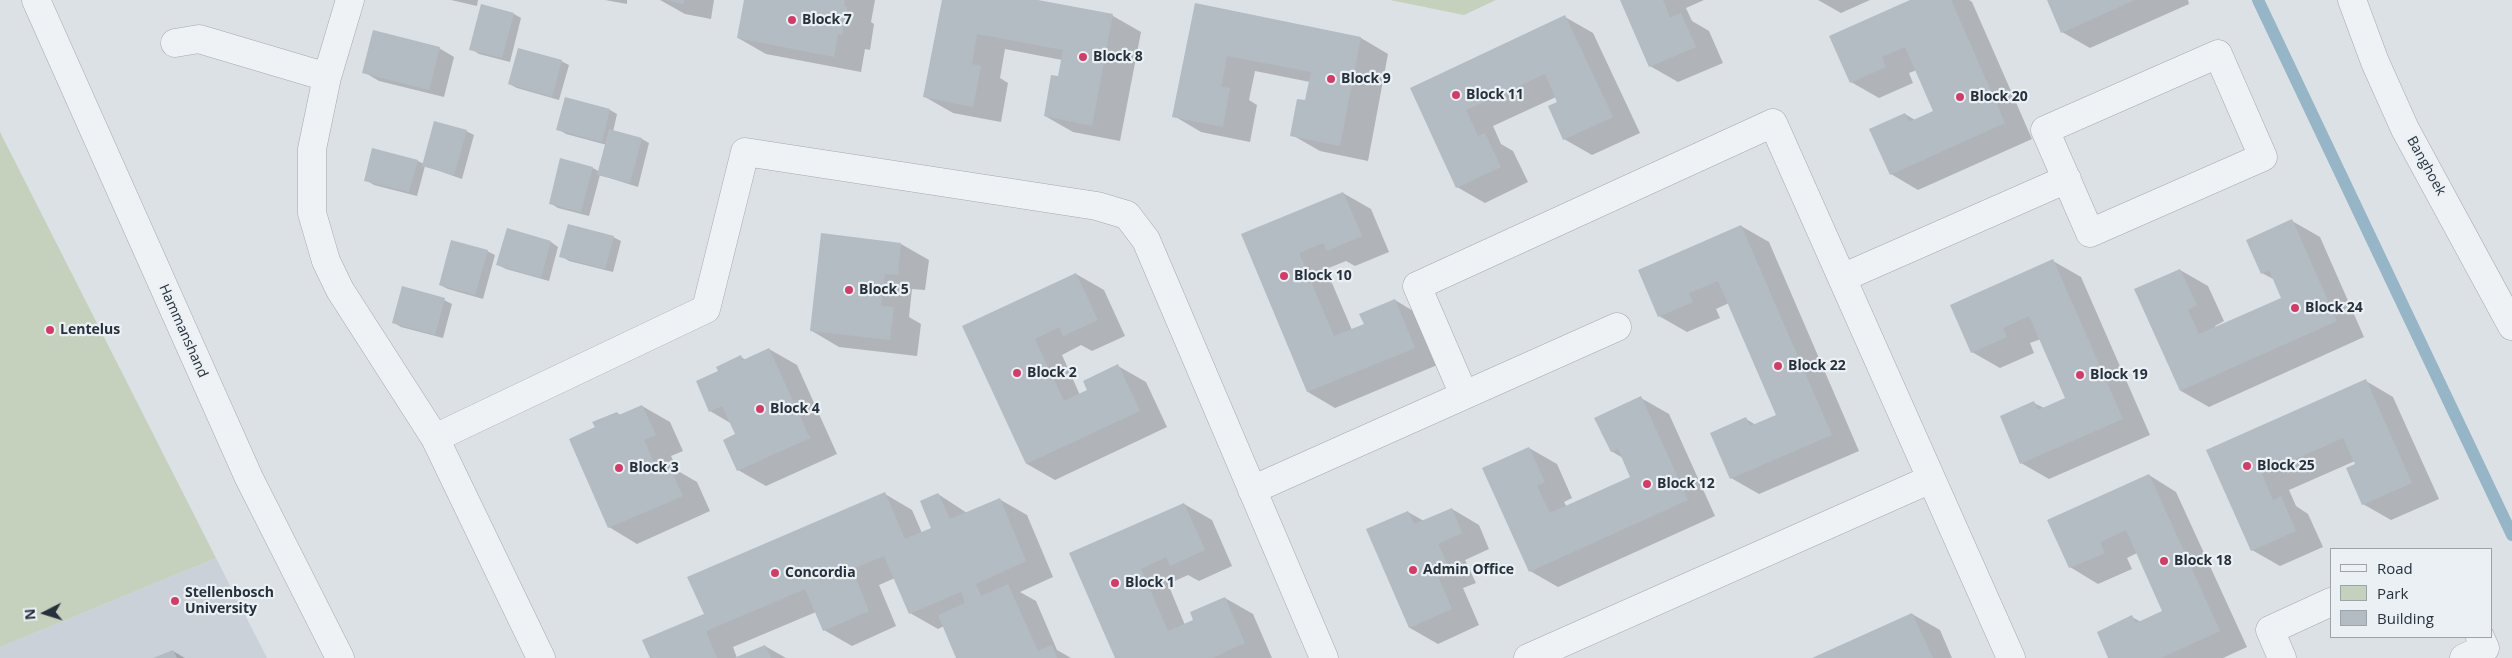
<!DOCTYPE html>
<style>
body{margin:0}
#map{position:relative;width:2512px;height:658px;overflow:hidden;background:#dce1e6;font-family:"Open Sans",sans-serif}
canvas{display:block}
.legend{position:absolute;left:2330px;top:548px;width:162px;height:90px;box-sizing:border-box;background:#ebf0f4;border:1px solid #9ca4aa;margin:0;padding:6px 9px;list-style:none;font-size:15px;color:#26313c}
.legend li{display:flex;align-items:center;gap:10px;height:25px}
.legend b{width:25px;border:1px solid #9ca4aa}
.north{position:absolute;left:20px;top:588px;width:50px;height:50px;-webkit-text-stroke:4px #ebf0f4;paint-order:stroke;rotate:265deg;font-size:14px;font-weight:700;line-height:20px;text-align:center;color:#26313c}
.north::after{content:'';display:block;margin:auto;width:18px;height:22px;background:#26313c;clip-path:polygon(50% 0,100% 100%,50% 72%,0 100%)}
</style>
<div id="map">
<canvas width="2512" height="658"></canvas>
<ul class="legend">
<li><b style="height:6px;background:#eff2f5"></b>Road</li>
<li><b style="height:14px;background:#c5d0bd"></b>Park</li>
<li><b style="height:14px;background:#b3bbc3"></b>Building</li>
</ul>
<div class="north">N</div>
</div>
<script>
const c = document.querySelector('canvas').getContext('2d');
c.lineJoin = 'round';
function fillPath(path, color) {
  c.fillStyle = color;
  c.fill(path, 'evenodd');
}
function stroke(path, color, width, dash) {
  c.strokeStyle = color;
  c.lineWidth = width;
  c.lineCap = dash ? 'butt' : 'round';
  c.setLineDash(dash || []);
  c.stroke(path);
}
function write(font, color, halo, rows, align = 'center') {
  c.font = font + ' "Open Sans",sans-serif';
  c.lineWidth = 4.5;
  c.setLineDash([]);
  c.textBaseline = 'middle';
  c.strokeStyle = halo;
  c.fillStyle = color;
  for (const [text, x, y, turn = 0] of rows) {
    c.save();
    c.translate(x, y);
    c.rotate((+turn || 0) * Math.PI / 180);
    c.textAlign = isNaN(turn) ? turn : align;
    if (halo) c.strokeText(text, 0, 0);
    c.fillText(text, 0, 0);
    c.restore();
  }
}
fillPath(new Path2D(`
 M216 558 267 658H0V647Z`), '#cad1d8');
fillPath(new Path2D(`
 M1390 0H1496L1464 15Z
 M0 132 216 558 0 647Z`), '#c5d0bd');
fillPath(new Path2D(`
 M451 0H478L477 6Z
 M605 0H627V4Z
 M660 0H714L711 19 685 14Z
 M745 0H875L871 22 874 24 870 50 865 49 861 72 766 54 738 38Z
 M943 0H1032L1113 16 1141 32 1120 141 1073 132 1045 116 1059 78 1062 60 1005 49 1000 78 1008 83 1001 122 953 113 925 97Z
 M1621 0H1704L1686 8 1692 21 1709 31 1723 63 1678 82 1650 66Z
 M1818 0H1870L1841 13Z
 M1913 0H1969L1972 2 2032 139 1918 190 1891 174 1905 114 1915 120 1935 112 1917 70 1909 73 1913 83 1879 98 1851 82Z
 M2048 0H2188L2189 4 2090 48 2062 32Z
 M1196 5 1361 38 1388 54 1368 161 1320 151 1292 135 1306 102 1310 82 1255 71 1249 100 1257 105 1250 142 1201 132 1174 116Z
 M514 14 521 18 510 62 479 54 471 49Z
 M1565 17 1593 33 1640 133 1592 155 1564 139 1556 97 1493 126 1501 144 1513 151 1528 182 1485 203 1457 187 1411 89Z
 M439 48 454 57 444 97 379 81 364 72Z
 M561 61 569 65 559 100 517 88 509 84Z
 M610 110 617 114 613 132 642 139 649 143 638 187 600 175 589 216 558 208 550 203 593 168 600 172 607 145 566 134 558 129Z
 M466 131 474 135 462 179 425 166 417 196 374 185 366 180 418 161 424 164Z
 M1343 193 1371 209 1389 252 1355 266 1346 261 1326 269 1352 330 1365 325 1395 300 1423 317 1442 363 1335 408 1308 392 1243 234Z
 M2292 221 2320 237 2364 337 2209 407 2181 391 2180 270 2208 286 2224 321 2215 326 2216 328 2283 298 2275 280 2262 273Z
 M1741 226 1769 242 1859 451 1759 494 1731 478 1746 419 1756 425 1777 416 1729 303 1716 309 1720 318 1687 332 1659 316Z
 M613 237 621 241 613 272 569 261 561 256Z
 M551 242 558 247 549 281 506 269 498 265Z
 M901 244 929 260 925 290 912 289 909 317 921 324 917 356 839 347 812 331Z
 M487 251 495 255 483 299 448 289 440 285Z
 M2053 261 2081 277 2150 435 2049 479 2021 463 2034 403 2044 408 2067 399 2041 339 2030 343 2034 353 2000 368 1972 352Z
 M1076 274 1104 290 1125 336 1092 351 1081 345 1062 355 1080 395 1089 391 1118 366 1146 382 1167 427 1055 480 1027 464 964 327Z
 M444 300 452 304 443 338 401 327 393 322Z
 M769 349 797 365 837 454 766 486 738 470 737 435 732 424 710 411 720 372 741 357 746 360Z
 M2366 381 2393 397 2439 499 2391 520 2363 504 2355 461 2289 490 2296 506 2308 514 2323 547 2280 566 2252 550 2208 450Z
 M1641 398 1669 414 1715 516 1558 587 1530 571 1529 448 1557 464 1572 498 1564 502 1567 507 1632 477 1623 458 1611 451Z
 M642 406 670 422 683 451 671 456 678 471 697 482 710 511 637 544 609 527 571 439 597 428 617 413 621 415Z
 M2149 475 2176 492 2247 647 2223 658H2110L2132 617 2141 622 2164 612 2137 553 2127 558 2132 569 2098 584 2070 567Z
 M885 494 912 510 922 533 933 528 938 494 967 513 999 499 1027 515 1053 577 1020 592 1036 601 1057 650 1071 658H957L944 626 938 629 910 613 895 578 879 585 896 626 852 646 824 630 816 612 733 647 737 658 765 646 786 658H651L705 614Z
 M1184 504 1212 520 1232 566 1199 581 1188 575 1168 584 1185 625 1195 621 1225 598 1253 614 1272 658H1117L1071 554Z
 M1452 509 1479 525 1489 549 1465 560 1476 583 1463 588 1479 625 1438 644 1410 628 1408 512 1424 521Z
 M1912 614 1940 630 1952 658H1815Z
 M173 651 185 658H156Z`), '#0003');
stroke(new Path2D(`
 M2258 0 2512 535`), '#96b5c7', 12);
fillPath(new Path2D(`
 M667 0H684L683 4Z
 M744 0H845L844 6 847 7 842 35 838 34 834 57 737 38Z
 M942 0H1038L1113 14 1092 126 1044 116 1051 75 1058 76 1063 50 977 34 972 64 981 66 973 107 923 97Z
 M1620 0H1663L1670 18 1681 13 1696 47 1649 67Z
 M1910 0H1951L2005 123 1890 175 1869 129 1905 113 1909 122 1933 111 1905 47 1882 57 1886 67 1850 83 1829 36Z
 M2047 0H2135L2061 33Z
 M1195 3 1361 37 1340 146 1290 136 1297 99 1305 100 1311 72 1227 56 1221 87 1230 88 1223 127 1172 117Z
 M481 4 514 13 502 58 469 50Z
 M1565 15 1613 117 1563 140 1548 106 1557 102 1545 74 1466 110 1478 136 1485 133 1501 167 1456 188 1410 88Z
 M373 30 440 47 429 90 362 73Z
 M518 48 562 60 552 97 508 84Z
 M565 97 610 109 602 142 556 130Z
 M434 121 467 130 454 175 422 166Z
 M609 129 642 138 630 183 597 175Z
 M372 148 418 160 409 192 364 181Z
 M560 158 593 167 581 212 549 204Z
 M1343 192 1362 236 1327 251 1323 243 1299 253 1334 336 1364 324 1359 314 1395 299 1415 348 1307 392 1241 234Z
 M2292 219 2337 321 2180 391 2134 289 2180 269 2197 305 2188 310 2199 334 2281 298 2269 270 2261 274 2246 240Z
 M568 224 614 236 605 269 559 257Z
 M1741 225 1832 435 1730 479 1710 433 1746 417 1750 426 1776 415 1718 281 1689 293 1693 302 1658 317 1638 270Z
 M507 228 551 241 541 278 496 265Z
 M821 233 901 243 898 275 885 274 881 306 894 307 890 340 810 331Z
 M451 240 488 250 475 295 439 285Z
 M2053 259 2123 419 2020 464 2000 416 2034 401 2038 410 2065 398 2029 316 2003 328 2007 337 1971 353 1950 305Z
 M1076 273 1098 320 1063 336 1059 327 1035 339 1064 401 1087 390 1083 381 1118 364 1140 411 1026 464 962 326Z
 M402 286 445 298 435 335 392 323Z
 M769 348 810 438 737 471 723 440 735 434 722 406 709 412 696 381 718 371 716 367 741 355 743 360Z
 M2366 379 2412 483 2362 505 2346 468 2355 464 2343 438 2262 474 2273 500 2281 496 2296 531 2251 551 2206 450Z
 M1641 396 1688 500 1529 572 1482 468 1529 447 1545 482 1537 486 1550 513 1630 477 1618 449 1611 452 1594 418Z
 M642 405 656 435 644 440 657 470 669 465 683 496 608 528 569 439 595 427 592 422 617 412 619 415Z
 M2149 474 2220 631 2161 658H2108L2097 632 2132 615 2136 623 2162 611 2126 530 2100 542 2105 553 2069 568 2047 520Z
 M885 492 905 539 931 528 920 501 938 493 950 519 1000 498 1026 561 976 584 981 596 1008 584 1038 651 1052 645 1057 658H956L938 615 965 603 961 592 909 614 884 556 852 569 869 611 823 631 805 589 706 631 717 658H650L642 640 704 614 687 577Z
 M1184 503 1205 550 1170 566 1166 557 1141 569 1168 631 1193 620 1190 612 1225 597 1245 643 1212 658H1115L1069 553Z
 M1452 508 1462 533 1438 544 1449 567 1436 572 1452 609 1409 628 1366 529 1408 511 1414 524Z
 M1912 613 1933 658H1812Z
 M765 645 771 658H734Z
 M173 650 177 658H153Z`), '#b3bbc3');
const minor = new Path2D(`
 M36 0 249 478 340 658
 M350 0 327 77 312 149V213L326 261 340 290 435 438 541 658
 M2352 0 2375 62 2405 129 2512 326
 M175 43 199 39 327 77
 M2218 54 2263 157 2090 233 2045 130Z
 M1842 278 2067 179
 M1464 395 1417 286 1773 123 2011 658
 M435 438 706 309 745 152 1097 206 1127 215 1146 240 1324 658
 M1252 490 1617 327
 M1528 658 1931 479
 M2282 658 2270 630 2331 602
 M2464 658 2485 648 2480 637`);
stroke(minor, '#a2a9b0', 29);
stroke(minor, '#eff2f5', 28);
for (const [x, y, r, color] of [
 [792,20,5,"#ce3e68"],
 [1083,57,5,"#ce3e68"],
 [1331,79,5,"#ce3e68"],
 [1456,95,5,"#ce3e68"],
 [1960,97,5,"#ce3e68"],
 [1284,276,5,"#ce3e68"],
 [849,290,5,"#ce3e68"],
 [2295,308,5,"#ce3e68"],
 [50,330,5,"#ce3e68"],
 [1778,366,5,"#ce3e68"],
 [1017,373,5,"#ce3e68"],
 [2080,375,5,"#ce3e68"],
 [760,409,5,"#ce3e68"],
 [2247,466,5,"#ce3e68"],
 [619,468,5,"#ce3e68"],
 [1647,484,5,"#ce3e68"],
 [2164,561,5,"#ce3e68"],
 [1413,570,5,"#ce3e68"],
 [775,573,5,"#ce3e68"],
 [1115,583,5,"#ce3e68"],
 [175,601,5,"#ce3e68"]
]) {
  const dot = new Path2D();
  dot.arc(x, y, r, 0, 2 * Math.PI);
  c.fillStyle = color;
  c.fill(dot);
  stroke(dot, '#ebf0f4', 2);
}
write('bold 14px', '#26313c', '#ebf0f4', [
 ["Block 7",802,20],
 ["Block 8",1093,57],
 ["Block 9",1341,79],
 ["Block 11",1466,95],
 ["Block 20",1970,97],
 ["Block 10",1294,276],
 ["Block 5",859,290],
 ["Block 24",2305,308],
 ["Lentelus",60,330],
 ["Block 22",1788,366],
 ["Block 2",1027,373],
 ["Block 19",2090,375],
 ["Block 4",770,409],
 ["Block 25",2257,466],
 ["Block 3",629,468],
 ["Block 12",1657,484],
 ["Block 18",2174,561],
 ["Admin Office",1423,570],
 ["Concordia",785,573],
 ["Block 1",1125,583],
 ["Stellenbosch",185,593],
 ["University",185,609]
], 'left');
write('14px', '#26313c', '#ebf0f4', [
 ["Banghoek",2426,166,61],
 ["Hammanshand",183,331,66]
]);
</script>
